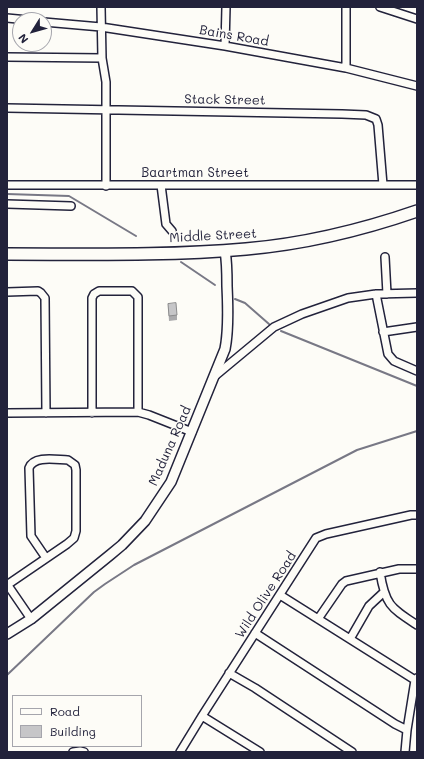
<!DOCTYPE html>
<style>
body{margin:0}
#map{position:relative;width:424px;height:759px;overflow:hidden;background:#fdfcf7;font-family:Mali,sans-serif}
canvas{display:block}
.frame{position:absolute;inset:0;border:8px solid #22223b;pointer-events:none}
.legend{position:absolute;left:12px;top:695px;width:130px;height:52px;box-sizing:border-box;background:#fdfcf7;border:1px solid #a5a5ac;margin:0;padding:5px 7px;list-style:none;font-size:12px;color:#22223b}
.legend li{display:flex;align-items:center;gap:8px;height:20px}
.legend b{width:20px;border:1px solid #a5a5ac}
.north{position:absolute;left:12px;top:12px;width:40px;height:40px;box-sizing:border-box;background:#fdfcf7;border:1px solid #a5a5ac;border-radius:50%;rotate:233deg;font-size:11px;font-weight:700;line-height:16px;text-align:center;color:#22223b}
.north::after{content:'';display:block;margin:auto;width:14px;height:18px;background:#22223b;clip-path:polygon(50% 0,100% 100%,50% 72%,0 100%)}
</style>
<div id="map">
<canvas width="424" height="759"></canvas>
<div class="frame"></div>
<ul class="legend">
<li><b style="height:5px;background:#fdfcf7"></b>Road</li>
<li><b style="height:11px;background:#c6c6c8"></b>Building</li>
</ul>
<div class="north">N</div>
</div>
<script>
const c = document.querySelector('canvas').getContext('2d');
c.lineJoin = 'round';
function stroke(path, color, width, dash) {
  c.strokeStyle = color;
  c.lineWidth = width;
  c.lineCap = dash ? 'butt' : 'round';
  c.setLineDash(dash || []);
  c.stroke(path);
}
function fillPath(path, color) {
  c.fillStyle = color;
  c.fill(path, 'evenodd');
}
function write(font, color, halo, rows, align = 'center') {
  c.font = font + ' Mali,sans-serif';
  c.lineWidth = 3;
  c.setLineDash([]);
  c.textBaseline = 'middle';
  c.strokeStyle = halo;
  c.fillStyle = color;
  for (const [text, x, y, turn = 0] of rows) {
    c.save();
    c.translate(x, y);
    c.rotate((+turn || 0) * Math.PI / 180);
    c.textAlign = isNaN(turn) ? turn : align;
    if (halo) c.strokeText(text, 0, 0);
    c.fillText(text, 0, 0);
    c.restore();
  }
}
stroke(new Path2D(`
 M7 194 69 196 136 236
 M181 262 215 285
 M235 299 245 303 269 324
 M281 331 417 386
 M7 675 94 592 105 584 134 565 357 450 417 431`), '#787885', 2);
const minor = new Path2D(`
 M101 7 102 58 106 82V186
 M380 7 417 19
 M7 18 28 20
 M44 22 101 27 225 46 346 68 417 86
 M225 46 226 7
 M7 57 102 58
 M346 68V7
 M7 108 342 114 366 115 376 119 378 125 383 185
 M7 185H417
 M161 185 166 224 172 231
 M7 204 71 206
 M385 257 387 294
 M7 292 38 291 41 293 45 298 46 413
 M376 294 388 354 394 361 417 371
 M383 332 417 327
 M215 376 274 327 302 314 348 298 376 294 417 293
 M7 413 138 412 149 415 192 432
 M92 413V298L94 294 99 291H132L138 297V412
 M380 572C385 605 391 608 417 625
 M7 584 31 619
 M7 585 67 544 74 538 76 531V470L75 465 68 460C57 460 34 455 29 468L31 536 46 558
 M280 595 415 680
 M318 619 342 584 346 581 399 569H417
 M255 633 395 724 407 730
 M350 639 369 606 384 592
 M229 673 255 688 352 752
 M202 716 260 752
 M73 752 80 751 84 752
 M180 752 202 716 316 538 326 534 411 515H417
 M405 752 407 730 415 680 417 678`);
const tertiary = new Path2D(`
 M7 634 31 619 110 555 122 545 145 521 171 482 225 349C229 329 228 306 227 286 227 274 227 262 225 251`);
const secondary = new Path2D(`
 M7 254C87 254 167 256 246 249 304 244 362 230 417 211`);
stroke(minor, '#22223b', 10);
stroke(tertiary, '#22223b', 12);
stroke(secondary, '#22223b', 14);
stroke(minor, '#fdfcf7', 7);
stroke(tertiary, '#fdfcf7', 9);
stroke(secondary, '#fdfcf7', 11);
fillPath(new Path2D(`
 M168 304 177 315V320L169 321Z`), '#aaaaac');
const building = new Path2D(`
 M176 303 177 315 169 316 168 304Z`);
fillPath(building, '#c6c6c8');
stroke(building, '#8b8b8c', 1);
write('13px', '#22223b', '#fdfcf7', [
 ["Bains Road",234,36,10],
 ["Stack Street",225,100,1],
 ["Baartman Street",195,173],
 ["Middle Street",213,236,-3],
 ["Maduna Road",170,446,-66],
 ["Wild Olive Road",266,595,-57]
]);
</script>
